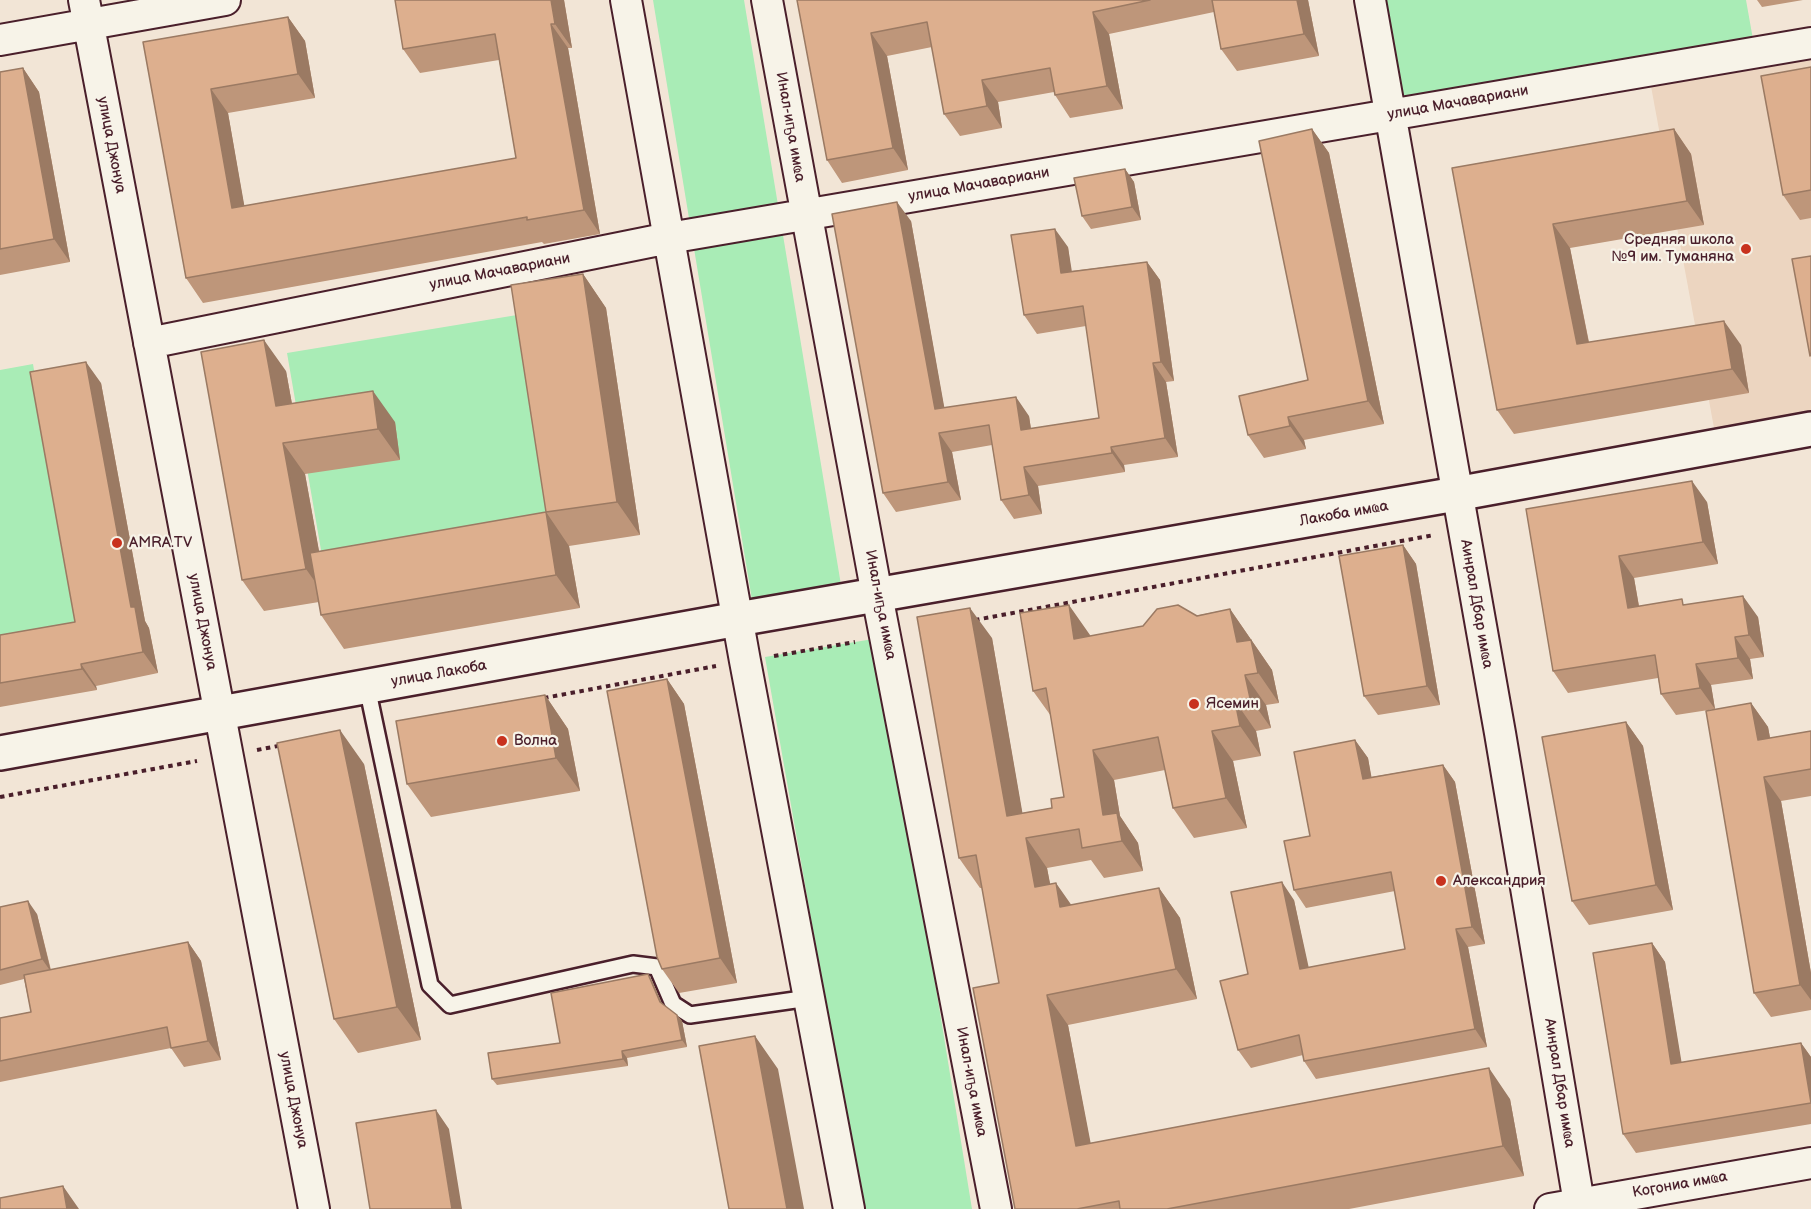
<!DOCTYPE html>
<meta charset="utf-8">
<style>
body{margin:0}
canvas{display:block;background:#f2e5d6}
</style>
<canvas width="1811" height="1209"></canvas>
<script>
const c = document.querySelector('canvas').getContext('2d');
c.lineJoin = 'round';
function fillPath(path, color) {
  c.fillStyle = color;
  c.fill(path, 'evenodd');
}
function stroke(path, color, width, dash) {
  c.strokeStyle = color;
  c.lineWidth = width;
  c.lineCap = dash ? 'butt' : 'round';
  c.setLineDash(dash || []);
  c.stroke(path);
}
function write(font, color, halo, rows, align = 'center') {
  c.font = font + ' "Balsamiq Sans",sans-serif';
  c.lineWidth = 4.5;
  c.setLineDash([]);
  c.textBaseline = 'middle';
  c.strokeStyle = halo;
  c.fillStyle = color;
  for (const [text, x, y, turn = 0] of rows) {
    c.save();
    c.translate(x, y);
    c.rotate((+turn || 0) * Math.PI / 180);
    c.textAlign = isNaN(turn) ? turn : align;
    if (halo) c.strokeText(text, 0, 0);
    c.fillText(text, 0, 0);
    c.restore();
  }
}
fillPath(new Path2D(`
 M1811 43V429L1717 444 1648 70Z`), '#ecd5c0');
fillPath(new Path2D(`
 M653 0H744L843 597 754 612Z
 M1385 0H1746L1754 45 1403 103Z
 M523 314 561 539 326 579 287 353Z
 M33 364 78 636 0 650V370Z
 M879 638 972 1209H862L765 657Z`), '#a9ecb6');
const lane = new Path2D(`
 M367 687 430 985 450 1005 633 964 657 967 673 1004 690 1015 809 998`);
const street = new Path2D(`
 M84 0 314 1209
 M626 0 745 661 849 1209
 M767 0 877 595 996 1209
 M1370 0 1500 733 1580 1209
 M0 40 225 0
 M149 343 669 238 1811 43
 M1550 1209 1811 1163`);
const secondary = new Path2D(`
 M0 753 738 619 1456 494 1811 429`);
stroke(lane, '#4a1f2b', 20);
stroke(street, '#4a1f2b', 34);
stroke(secondary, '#4a1f2b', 38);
stroke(new Path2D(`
 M975 620 1434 535
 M774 656 855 642
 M544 698 716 666
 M257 750 283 745
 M0 797 197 761`), '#4a1f2b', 4, [4.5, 4.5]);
stroke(lane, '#f7f3e8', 15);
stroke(street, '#f7f3e8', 30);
stroke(secondary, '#f7f3e8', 33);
fillPath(new Path2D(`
 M395 0H564L572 48H568L600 234 544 244 542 242 203 303 186 278 143 42 288 17 305 41 315 98 228 113 244 206 516 158 499 60 420 73 403 49Z
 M797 0H1308L1319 56 1237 71 1221 49 1214 12 1109 34 1123 109 1070 118 1055 95 1054 92 998 102 1002 128 960 136 944 114 932 47 887 56 908 170 842 183 827 160Z
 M1757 0H1803L1762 7Z
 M1811 67V218L1800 220 1783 195Z
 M23 68 39 92 70 262 0 275V72Z
 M1312 129 1329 153 1384 424 1304 440 1306 449 1264 458 1248 435 1308 380Z
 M1674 129 1691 154 1704 225 1570 248 1589 342 1741 345 1749 393 1514 434 1497 410 1452 168Z
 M1125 169 1134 182 1141 220 1091 229 1082 216Z
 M911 221 944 408 1029 416 1031 429 1099 418 1086 326 1037 334 1024 315 1068 247 1071 271 1147 262 1160 280 1174 381 1166 382 1178 457 1124 465 1125 472 1038 486 1042 514 1014 519 1001 500 992 445 952 452 961 500 896 512 883 493Z
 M583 274 606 308 640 535 569 546 580 608 344 649 321 615 319 602 264 611 242 580 286 371 292 404 395 422 400 460 305 474 319 552 546 512Z
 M101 383 145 621 149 628 158 673 96 686 97 690 0 707V635L75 622Z
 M1707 502 1718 564 1634 578 1639 606 1686 604 1758 617 1764 657 1750 659 1753 679 1711 685 1715 709 1676 715 1661 694 1658 678 1568 693 1553 671 1526 509Z
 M1403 545 1416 564 1440 705 1378 715 1364 696Z
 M1230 609 1272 670 1279 703 1266 705 1271 728 1256 731 1261 756 1233 761 1247 828 1194 838 1173 808 1165 770 1114 780 1120 816 1138 843 1143 871 1104 878 1091 860 1047 868 1050 885 1071 905 1159 888 1180 918 1197 999 1068 1025 1090 1143 1510 1099 1524 1176 1349 1209H1015L999 983 982 888H980L959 858 992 638 1022 813 1052 808 1064 797 1051 716 1033 691 1090 635V636Z
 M667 679 684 704 737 983 679 993 662 969Z
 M545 695 568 729 580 791 431 817 407 784Z
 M1751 703 1768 727 1770 738 1811 731V796L1781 801 1811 973V1010L1771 1017 1754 993Z
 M1626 722 1643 746 1673 910 1589 925 1572 901Z
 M1355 740 1368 758 1371 777 1443 765 1455 782 1485 944 1468 947 1487 1047 1316 1079 1304 1061 1303 1055 1251 1068 1238 1050 1248 974 1294 900 1308 968 1405 949 1395 891 1306 908 1294 890 1310 836Z
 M364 764 421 1040 358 1053 334 1019Z
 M0 907 37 914 51 970 188 942 201 961 221 1060 184 1067 171 1048 0 1082V1018L31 1012 24 979 0 985Z
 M1652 943 1665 962 1681 1063 1801 1043 1811 1057V1124L1636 1153 1623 1134Z
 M648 974 652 981 662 1004 677 1015 682 1021 687 1047 627 1058 628 1066 497 1085 492 1079 560 1043Z`), '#be967a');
fillPath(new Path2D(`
 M551 0H564L572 48 555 24Z
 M1297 0H1308L1319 56 1304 34Z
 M1093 12 1109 34 1123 109 1107 86Z
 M288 17 305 41 315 98 298 74Z
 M551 24 568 48 600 234 584 210Z
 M871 33 887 56 908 170 893 148Z
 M23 68 39 92 70 262 54 239Z
 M982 80 998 102 1002 128 987 106Z
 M211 89 228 113 249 232 232 208Z
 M1312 129 1329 153 1384 424 1368 401Z
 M1674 129 1691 154 1704 225 1687 201Z
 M1125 169 1134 182 1141 220 1132 207Z
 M897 202 911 221 948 428 935 409Z
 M1553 224 1570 248 1594 369 1577 344Z
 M1055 229 1068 247 1075 291 1061 273Z
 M1147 262 1160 280 1174 381 1161 362Z
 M583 274 606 308 640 535 617 502Z
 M1724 321 1741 345 1749 393 1732 369Z
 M264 340 286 371 298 437 276 406Z
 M86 362 101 383 145 621 149 628 158 673 143 652 131 607Z
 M1153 363 1166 382 1178 457 1165 438Z
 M373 391 395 422 400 460 378 429Z
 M1016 397 1029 416 1034 449 1021 430Z
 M1288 417 1304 440 1306 449 1290 426Z
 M939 433 952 452 961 500 948 482Z
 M283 443 305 474 328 600 306 569Z
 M1111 447 1124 465 1125 472 1112 453Z
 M1024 467 1038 486 1042 514 1029 495Z
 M1692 481 1707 502 1718 564 1703 542Z
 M546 512 569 546 580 608 556 575Z
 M1403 545 1416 564 1440 705 1427 686Z
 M1619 556 1634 578 1643 630 1628 608Z
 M1743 596 1758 617 1764 657 1749 635Z
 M1069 605 1090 635 1096 669 1074 639Z
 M970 608 992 638 1027 839 1047 868 1057 918 1035 887 1007 816Z
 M1230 609 1272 670 1279 703 1237 642Z
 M1735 637 1750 659 1753 679 1738 658Z
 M81 664 96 686 97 690 82 669Z
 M1696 664 1711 685 1715 709 1700 688Z
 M1245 675 1266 705 1271 728 1250 698Z
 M667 679 684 704 737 983 720 958Z
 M545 695 568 729 580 791 556 758Z
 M1235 701 1256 731 1261 756 1240 726Z
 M1751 703 1768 727 1775 764 1758 740Z
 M1626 722 1643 746 1673 910 1656 885Z
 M340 730 364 764 421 1040 397 1007Z
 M1212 731 1233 761 1247 828 1226 798Z
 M1355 740 1368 758 1375 796 1363 779Z
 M1093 750 1114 780 1120 816 1138 843 1143 871 1103 815Z
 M1443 765 1455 782 1485 944 1472 927Z
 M1764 777 1781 801 1811 973V1000L1800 985Z
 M1282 882 1294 900 1313 987 1300 969Z
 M1056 883 1077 913 1060 907Z
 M1159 888 1180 918 1197 999 1176 969Z
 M28 901 37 914 51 972 42 959Z
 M1456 929 1468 947 1487 1047 1475 1029Z
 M188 942 201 961 221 1060 208 1041Z
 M1652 943 1665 962 1685 1083 1671 1064Z
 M648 974 652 981 664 1008 660 1002Z
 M1047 995 1068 1025 1097 1176 1076 1146Z
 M677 1015 682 1021 687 1047 682 1040Z
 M755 1036 778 1069 804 1209H787Z
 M1801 1043 1811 1057V1103Z
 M622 1051 627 1058 628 1066 623 1059Z
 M1489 1068 1510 1099 1524 1176 1503 1146Z
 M436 1110 449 1129 462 1209H452Z
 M63 1186 79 1209H67Z`), '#9b7a63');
const building = new Path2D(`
 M395 0H551L555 24H551L584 210 527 220V217L186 278 143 42 288 17 298 74 211 89 232 208 516 158 495 34 403 49Z
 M797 0H1150L1093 12 1107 86 1055 95 1050 68 982 80 987 106 944 114 927 22 871 33 893 148 827 160Z
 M1212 0H1297L1304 34 1221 49Z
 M1811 67V190L1783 195 1761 76Z
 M23 68 54 239 0 249V72Z
 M1312 129 1368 401 1288 417 1290 426 1248 435 1239 396 1308 380 1259 141Z
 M1674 129 1687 201 1553 224 1577 344 1724 321 1732 369 1497 410 1452 168Z
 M1125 169 1132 207 1082 216 1074 178Z
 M897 202 935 409 1016 397 1021 430 1099 418 1083 306 1024 315 1011 235 1055 229 1061 273 1147 262 1161 362 1153 363 1165 438 1111 447 1112 453 1024 467 1029 495 1001 500 989 425 939 433 948 482 883 493 832 214Z
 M1811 256V355L1810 356 1792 259Z
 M583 274 617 502 546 512 511 285Z
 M264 340 276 406 373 391 378 429 283 443 306 569 242 580 201 352Z
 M86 362 131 607H135L143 652 81 664 82 669 0 683V635L75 622 30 372Z
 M1692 481 1703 542 1619 556 1628 608 1682 599 1683 605 1743 596 1749 635 1735 637 1738 658 1696 664 1700 688 1661 694 1655 655 1553 671 1526 509Z
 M546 512 556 575 321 615 310 553Z
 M1403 545 1427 686 1364 696 1339 556Z
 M1069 605 1074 639 1143 626 1157 609 1178 605 1197 616 1230 609 1237 642 1251 640 1258 673 1245 675 1250 698 1235 701 1240 726 1212 731 1226 798 1173 808 1158 737 1093 750 1103 815 1117 813 1122 841 1082 848 1079 829 1026 838 1035 887 1056 883 1060 907 1159 888 1176 969 1047 995 1076 1146 1489 1068 1503 1146 1167 1209H1120L1119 1201 1077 1209H1015L973 988 999 983 976 855 959 858 917 617 970 608 1007 816 1052 808 1051 799 1064 797 1046 688 1033 691 1020 613Z
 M667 679 720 958 662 969 657 957 607 691Z
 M545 695 556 758 407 784 396 721Z
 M1751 703 1758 740 1811 731V769L1764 777 1800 985 1754 993 1706 711Z
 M1626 722 1656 885 1572 901 1542 737Z
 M340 730 397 1007 334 1019 277 743Z
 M1355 740 1363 779 1443 765 1472 927 1456 929 1475 1029 1304 1061 1299 1035 1238 1050 1220 981 1248 974 1231 892 1282 882 1300 969 1405 949 1391 872 1294 890 1284 841 1310 836 1294 752Z
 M28 901 42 959 0 970V907Z
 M188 942 208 1041 171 1048 167 1027 0 1061V1018L31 1012 24 975Z
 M1652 943 1671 1064 1801 1043 1811 1103 1623 1134 1593 953Z
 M648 974 660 1002 677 1015 682 1040 622 1051 623 1059 492 1079 488 1053 560 1043 551 993Z
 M755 1036 787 1209H729L699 1046Z
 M436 1110 452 1209H370L356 1123Z
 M63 1186 67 1209H0V1198Z`);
fillPath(building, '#ddaf8e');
stroke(building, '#9b7a63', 1.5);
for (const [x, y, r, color] of [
 [1746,249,6,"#c8321e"],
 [117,543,6,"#c8321e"],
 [1194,704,6,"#c8321e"],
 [502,741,6,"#c8321e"],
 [1441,881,6,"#c8321e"]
]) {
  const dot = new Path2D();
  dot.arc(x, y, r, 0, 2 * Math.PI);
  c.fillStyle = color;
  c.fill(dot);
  stroke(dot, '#f7f3e8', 2);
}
write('15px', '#4a1f2b', '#f7f3e8', [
 ["улица Мачавариани",1458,103,-10],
 ["Инал-иҧа имҩа",790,127,80],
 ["улица Джонуа",111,145,79],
 ["улица Мачавариани",979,185,-10],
 ["улица Мачавариани",500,272,-11],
 ["Лакоба имҩа",1344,514,-10],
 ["Аинрал Дбар имҩа",1476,604,80],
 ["Инал-иҧа имҩа",880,605,79],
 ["улица Джонуа",202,622,79],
 ["улица Лакоба",439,674,-10],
 ["Инал-иҧа имҩа",971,1082,79],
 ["Аинрал Дбар имҩа",1559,1083,81],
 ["улица Джонуа",293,1100,79],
 ["Коӷониа имҩа",1680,1185,-10]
]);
write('15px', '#4a1f2b', '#f7f3e8', [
 ["Средняя школа",1734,240,"right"],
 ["№9 им. Туманяна",1734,257,"right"],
 ["AMRA.TV",129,543],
 ["Ясемин",1206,704],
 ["Волна",514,741],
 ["Александрия",1453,881]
], 'left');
</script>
